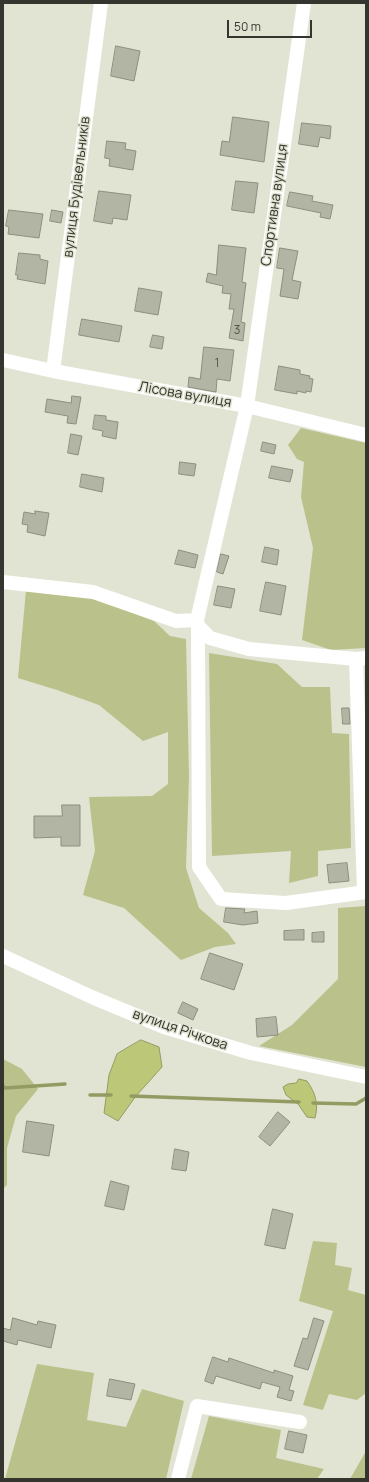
<!DOCTYPE html>
<meta charset="utf-8">
<style>
body{margin:0}
#map{position:relative;width:369px;height:1482px;overflow:hidden;background:#e1e4d2;font-family:Manrope,sans-serif}
canvas{display:block}
.frame{position:absolute;inset:0;border:4px solid #34352e;pointer-events:none}
.scale{position:absolute;left:227px;top:20px;width:85px;height:18px;box-sizing:border-box;border:2px solid #34352e;border-top:0;padding-left:5px;font-size:12px;line-height:14px;white-space:nowrap;color:#34352e;-webkit-text-stroke:3px #e1e4d2;paint-order:stroke}
</style>
<div id="map">
<canvas width="369" height="1482"></canvas>
<div class="frame"></div>
<div class="scale">50 m</div>
</div>
<script>
const c = document.querySelector('canvas').getContext('2d');
c.lineJoin = 'round';
function fillPath(path, color) {
  c.fillStyle = color;
  c.fill(path, 'evenodd');
}
function stroke(path, color, width, dash) {
  c.strokeStyle = color;
  c.lineWidth = width;
  c.lineCap = dash ? 'butt' : 'round';
  c.setLineDash(dash || []);
  c.stroke(path);
}
function write(font, color, halo, rows, align = 'center') {
  c.font = font + ' Manrope,sans-serif';
  c.lineWidth = 3;
  c.setLineDash([]);
  c.textBaseline = 'middle';
  c.strokeStyle = halo;
  c.fillStyle = color;
  for (const [text, x, y, turn = 0] of rows) {
    c.save();
    c.translate(x, y);
    c.rotate((+turn || 0) * Math.PI / 180);
    c.textAlign = isNaN(turn) ? turn : align;
    if (halo) c.strokeText(text, 0, 0);
    c.fillText(text, 0, 0);
    c.restore();
  }
}
fillPath(new Path2D(`
 M301 428 366 443V648L331 650 302 640 313 548 301 497 304 462 297 459 288 445Z
 M26 590 75 591 154 621 170 636 186 639 189 777 186 868 199 908 228 933 236 944 215 947 181 960 124 908 83 895 95 851 89 797 152 796 168 784V732L143 741 99 705 57 690 18 678Z
 M209 653 277 664 302 687H330L332 733 349 734 351 848 318 851V876L289 883 291 851 212 856Z
 M366 906V1067L259 1046 292 1025 338 979V908Z
 M3 1059 22 1069 38 1089 16 1116 7 1148V1185L3 1189Z
 M313 1241 337 1243 335 1265 352 1268 348 1290 366 1295V1393L357 1400 329 1394 323 1410 303 1405 333 1311 299 1301Z
 M37 1364 94 1373 87 1420 126 1427 142 1389 184 1401 166 1479H5Z
 M209 1416 281 1430 276 1458 324 1469 317 1479H191Z
 M366 1451V1479H350Z`), '#bac18a');
const water = new Path2D(`
 M141 1040 159 1047 162 1067 136 1096 118 1121 104 1113 109 1075 117 1054Z
 M299 1079 307 1081C315 1092 319 1104 315 1118L307 1117 298 1104 286 1095 283 1087 288 1084 296 1083Z`);
fillPath(water, '#bdc778');
stroke(water, '#949b62', 1);
stroke(new Path2D(`
 M3 1086 5 1088 65 1084
 M90 1095H111
 M131 1096 299 1102
 M313 1103 356 1104 366 1098`), '#949b62', 3.5);
const building = new Path2D(`
 M116 46 140 51 134 81 111 76Z
 M233 117 269 122 264 162 220 155 222 141 229 142Z
 M302 123 331 126 330 139 320 137 318 147 299 144Z
 M107 141 126 143 125 149 136 151 133 170 109 166 110 159 105 158Z
 M236 181 258 183 254 213 232 210Z
 M99 191 131 195 127 220 113 218 112 224 94 221Z
 M290 192 313 196 312 201 333 205 330 219 320 217 321 213 287 206Z
 M9 210 43 214 39 238 8 234 9 227 6 226Z
 M52 210 63 212 61 223 50 221Z
 M219 245 246 248 242 282 246 283 241 322 245 323 243 341 229 338 234 309H229L231 294 222 293 223 286 206 282 208 273 216 275Z
 M280 248 298 251 292 280 301 282 298 299 280 296 284 269 277 268Z
 M19 253 40 255V259L48 261 45 284 17 279 18 275H16Z
 M139 288 162 292 158 315 135 311Z
 M82 319 122 326 119 342 79 335Z
 M153 335 164 337 162 349 150 347Z
 M204 347 234 350 230 381 217 379 216 392 188 387 189 377 200 379Z
 M279 366 300 370V374L310 376 309 378 313 379 311 392 306 391V393L297 391V394L275 390Z
 M72 396 81 397 76 424 67 423 68 416 45 412 47 399 71 403Z
 M95 415 106 416V420L118 422 116 439 102 436 103 431 93 429Z
 M71 434 82 436 78 455 68 453Z
 M263 442 276 445 274 454 261 451Z
 M180 462 196 464 194 476 179 474Z
 M272 466 293 470 290 482 269 478Z
 M82 474 104 478 102 492 80 487Z
 M35 511 49 513 45 536 27 532 28 525 22 524 24 512 35 514Z
 M265 547 279 550 277 565 262 562Z
 M179 550 198 555 195 568 175 564Z
 M221 554 229 556 223 574 217 572Z
 M266 582 286 586 281 615 260 611Z
 M218 586 235 589 231 608 214 605Z
 M342 708H349L350 724H343Z
 M62 805H80V846H61V837L34 838V816H62Z
 M347 863 349 881 329 883 327 865Z
 M226 908 245 909 244 913 257 911 258 923 243 925 224 922Z
 M304 930V940H284V931Z
 M324 932V942H312V933Z
 M210 953 243 964 234 990 201 979Z
 M183 1002 198 1009 193 1020 178 1013Z
 M276 1017 278 1035 257 1037 256 1019Z
 M278 1112 290 1122 270 1146 259 1137Z
 M27 1121 54 1125 49 1156 23 1152Z
 M175 1149 189 1152 186 1171 172 1169Z
 M111 1181 129 1186 124 1210 105 1206Z
 M273 1209 293 1214 285 1249 265 1245Z
 M13 1318 37 1325 38 1321 56 1325 51 1348 18 1340 17 1345 3 1341V1328L10 1330Z
 M314 1318 324 1321 308 1370 294 1366 303 1338 307 1339Z
 M213 1357 228 1362 229 1358 274 1373V1370L293 1376 289 1390 294 1391 291 1401 277 1397 280 1387 262 1382 260 1389 216 1376 213 1384 205 1381Z
 M110 1379 135 1384 131 1400 107 1396Z
 M289 1431 307 1435 303 1453 285 1449Z`);
fillPath(building, '#b2b5a3');
stroke(building, '#8c8f7e', 1);
stroke(new Path2D(`
 M304 3 247 406 197 620 198 626 210 638 249 649 356 659 366 658
 M3 360 53 371 247 406 366 435
 M53 371 101 3
 M3 582 93 592 176 621 197 620
 M198 626 199 867 221 899 286 903 366 892
 M356 659 364 891
 M3 956 94 998 164 1027 251 1053 366 1077
 M178 1479 197 1406 300 1422`), '#fff', 14);
write('12px', '#54554b', null, [
 ["3",237,331],
 ["1",217,364]
]);
write('14px', '#34352e', '#e1e4d2', [
 ["вулиця Будівельників",77,187,-83],
 ["Спортивна вулиця",275,205,-82],
 ["Лісова вулиця",185,395,10],
 ["вулиця Річкова",180,1030,19]
]);
</script>
